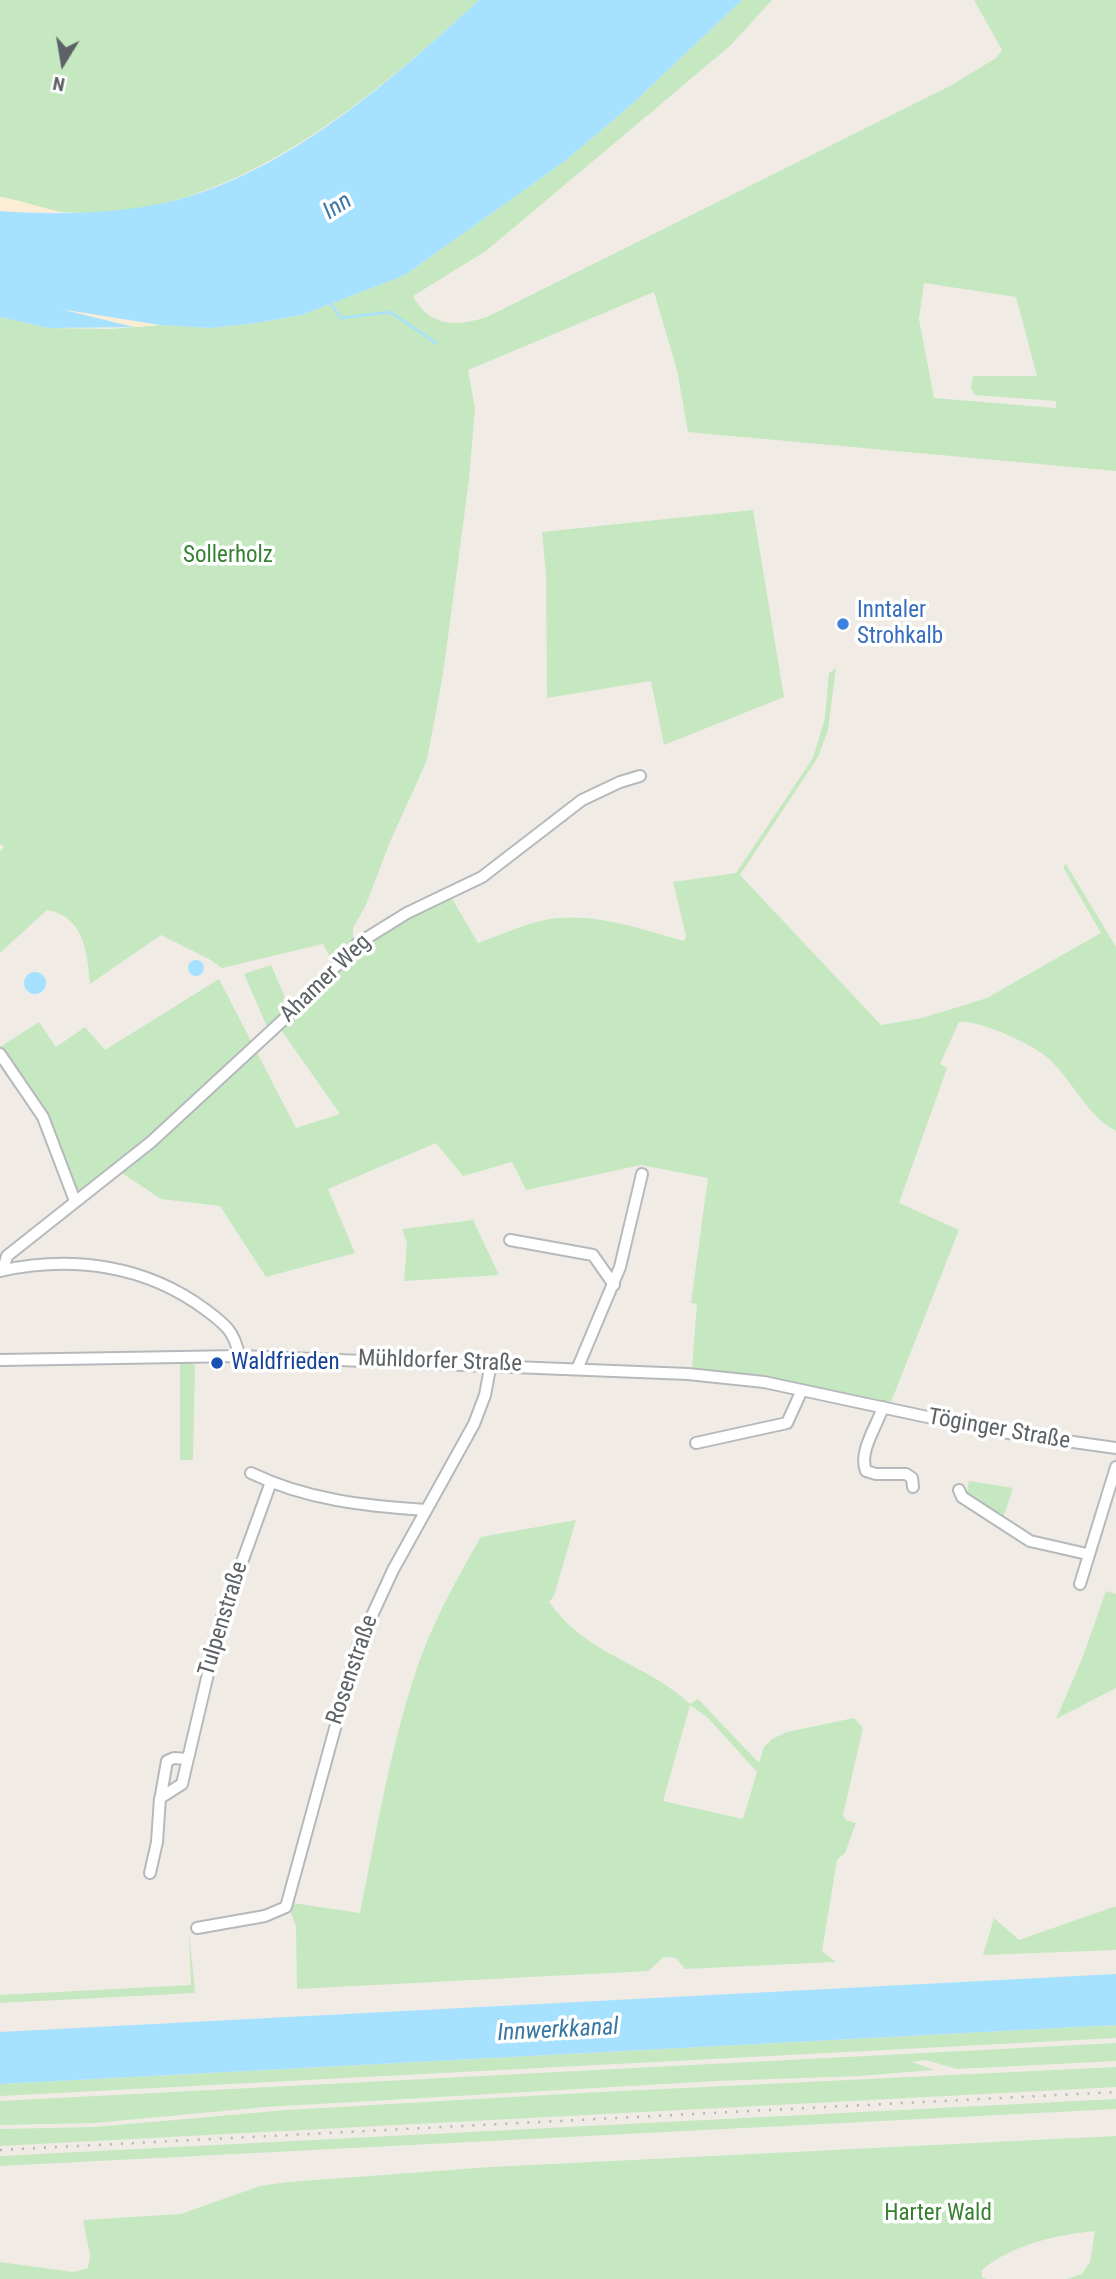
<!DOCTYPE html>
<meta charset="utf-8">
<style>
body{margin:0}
#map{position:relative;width:1116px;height:2279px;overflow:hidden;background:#f0ece5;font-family:"Roboto Condensed",sans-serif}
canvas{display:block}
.north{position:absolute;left:28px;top:28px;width:70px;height:70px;-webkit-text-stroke:5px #fff;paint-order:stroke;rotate:191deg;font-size:19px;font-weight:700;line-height:28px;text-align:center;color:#5d6266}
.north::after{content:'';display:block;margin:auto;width:24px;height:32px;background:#5d6266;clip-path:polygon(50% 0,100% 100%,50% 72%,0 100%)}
</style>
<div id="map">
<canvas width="1116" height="2279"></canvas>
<div class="north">N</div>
</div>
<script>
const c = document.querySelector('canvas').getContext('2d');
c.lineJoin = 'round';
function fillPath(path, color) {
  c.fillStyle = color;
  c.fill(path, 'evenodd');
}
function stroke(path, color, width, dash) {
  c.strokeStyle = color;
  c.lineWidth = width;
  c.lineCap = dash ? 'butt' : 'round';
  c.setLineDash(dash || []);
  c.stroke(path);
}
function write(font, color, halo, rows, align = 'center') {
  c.font = font + ' "Roboto Condensed",sans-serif';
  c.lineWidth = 7;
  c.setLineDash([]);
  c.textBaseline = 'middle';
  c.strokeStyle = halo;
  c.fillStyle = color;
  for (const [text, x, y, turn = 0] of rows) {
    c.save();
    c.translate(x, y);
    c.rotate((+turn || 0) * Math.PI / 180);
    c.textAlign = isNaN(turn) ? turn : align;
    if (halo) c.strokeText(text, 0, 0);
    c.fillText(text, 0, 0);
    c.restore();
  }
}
fillPath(new Path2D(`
 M0 0H479C369 101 223 226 62 212 41 210 21 199 0 197Z
 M742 0H772L730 46 486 251 413 296C430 327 456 327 487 317L950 86 996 58 1002 50 974 0H1116V471L688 432 677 370 654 292 468 370 475 408 469 480 443 674 427 760 390 842 365 907 353 928V938L333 962 323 944 222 968 209 959 161 935 90 984C87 951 84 917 47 910L0 953V851L4 847 0 844V317L48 328 111 329 160 325 210 328 257 323 302 315 405 275 565 161 631 105ZM924 283 1016 297 1037 376H973L971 388 975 395 1056 401V408L934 398 919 319Z
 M753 510 784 697 664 745 651 681 547 698 546 574 542 532Z
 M836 668 828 730 818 757 740 875 881 1025 922 1018 987 998 1101 933 1063 867 1066 864 1116 947V1131C1085 1114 1074 1082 1049 1059 1035 1045 977 1019 959 1022L940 1064 947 1068 899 1203 959 1230 891 1402 774 1378 692 1368 697 1304 691 1303 708 1178 641 1165 526 1190 512 1162 463 1176 436 1143 328 1189 355 1253 266 1277 220 1206 161 1199 113 1167 83 1190 74 1189 55 1140 0 1047 39 1022 56 1047 85 1027 105 1050 219 979 296 1128 340 1114 279 1027 365 940 450 895 478 943C500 935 522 925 545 920 591 911 640 929 684 941L686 936 673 882 736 873 813 758 825 718 829 673Z
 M271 965 290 1009 268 1029 244 974Z
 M473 1220 499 1275 404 1281 407 1243 402 1229Z
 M180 1364H195L193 1460H180Z
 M969 1481 1013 1488 1002 1521 966 1496Z
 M576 1520 554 1596 549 1602C587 1656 645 1662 690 1704L698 1699 759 1763 764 1747 772 1739 787 1732 854 1718 863 1728 843 1815 846 1820 856 1823 845 1853 837 1860 822 1951 836 1962 685 1969 676 1958 664 1957 648 1971 297 1989 296 1926 291 1914 293 1903 360 1913C377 1829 391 1743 419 1662 435 1618 457 1578 481 1537ZM690 1705 708 1718 757 1772 743 1819 663 1801Z
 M1106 1591 1116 1594V1688L1056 1719 1082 1659Z
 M1116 1906V1950L983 1955 994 1918 1019 1940Z
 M189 1930 195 1993 0 2003V1995L191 1985Z
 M1116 2025V2038L0 2096V2084Z
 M1116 2043V2061L957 2069 926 2060 912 2062 934 2070 859 2076 716 2081 266 2107 95 2123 0 2125V2101Z
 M1116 2067V2087L0 2146V2129L95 2127 287 2110 581 2093Z
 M1116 2099V2109L0 2166V2156Z
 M1116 2136V2279H1067L1082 2274 1090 2262 1095 2231C1056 2235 1013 2244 982 2270V2277L986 2279H0V2262L73 2272 88 2268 90 2255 83 2220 181 2214 260 2186 288 2182 491 2167Z`), '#c5e8c1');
fillPath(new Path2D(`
 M0 197 6 198 61 212 0 211Z
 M60 309 160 325 134 327Z`), '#fceed4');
fillPath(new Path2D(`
 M479 0H742L631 105 565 161 405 275 302 315 257 323 210 328 160 325 60 309 134 327 48 328 0 317V211C50 215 104 214 154 205 276 183 390 82 479 0Z
 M188 968a8 8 0 1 1 16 0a8 8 0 1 1-16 0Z
 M24 983a11 11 0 1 1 22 0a11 11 0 1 1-22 0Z
 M1116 1974V2025L0 2084V2032Z`), '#a6e1ff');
stroke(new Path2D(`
 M329 301 341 318 390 312 436 343`), '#a6e1ff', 2.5);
const minor = new Path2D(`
 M0 1054 43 1117 75 1201
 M510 1240 593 1255 614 1285
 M3 1270 7 1256 151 1142 294 1010 357 944 407 913 482 877 582 800 620 782 640 776
 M0 1271C72 1255 146 1265 206 1310 225 1324 235 1332 239 1356
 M0 1360 239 1356 688 1374 764 1382 988 1430 1116 1448
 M578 1367 620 1267 642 1174
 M883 1407C877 1426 858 1452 866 1471L876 1474H906L912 1478 913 1487
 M696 1443 787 1423 802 1390
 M251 1473C307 1500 365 1506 426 1510
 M959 1490 962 1497 1030 1541 1087 1554
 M1080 1584 1116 1467
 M161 1795 167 1761 174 1758 187 1759
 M150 1873 157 1842 160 1798 182 1784 220 1623 271 1482
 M197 1928 265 1916 286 1907 357 1648 393 1570 474 1424 485 1395 491 1363`);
stroke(minor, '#b6b9bc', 14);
stroke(minor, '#fff', 10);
stroke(new Path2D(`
 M0 2150 1116 2092`), '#b4b5b6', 2.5, [2, 9]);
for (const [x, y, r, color] of [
 [843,624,7,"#3f7fe0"],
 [217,1363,7,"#1a4fb4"]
]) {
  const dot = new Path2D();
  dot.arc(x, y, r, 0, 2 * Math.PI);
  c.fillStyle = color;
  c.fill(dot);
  stroke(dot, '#fff', 2.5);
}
write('23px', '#368131', '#fff', [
 ["Sollerholz",228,556],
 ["Harter Wald",938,2214]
]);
write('23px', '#366cbe', '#fff', [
 ["Inntaler",857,611],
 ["Strohkalb",857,637]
], 'left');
write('23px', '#5d6266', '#fff', [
 ["Ahamer Weg",326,979,-44],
 ["Mühldorfer Straße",440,1362,2],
 ["Töginger Straße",999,1430,10],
 ["Tulpenstraße",224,1619,-73],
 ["Rosenstraße",353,1670,-71]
]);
write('23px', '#164399', '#fff', [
 ["Waldfrieden",231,1363]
], 'left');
write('italic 24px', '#3a77a3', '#fff', [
 ["Inn",338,207,-33],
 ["Innwerkkanal",558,2031,-3]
]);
</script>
